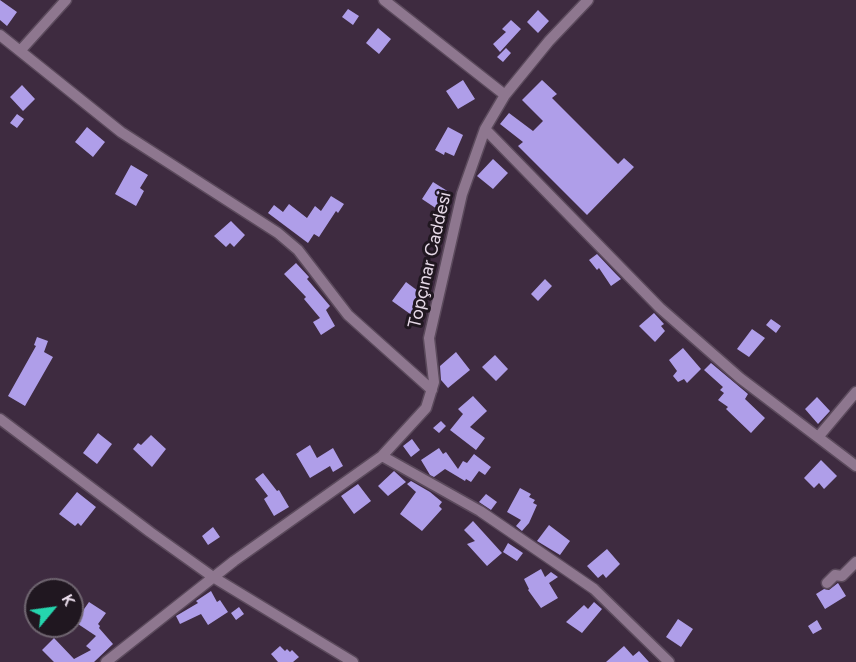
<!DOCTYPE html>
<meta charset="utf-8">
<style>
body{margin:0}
#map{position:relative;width:856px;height:662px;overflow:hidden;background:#3e2b40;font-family:Figtree,sans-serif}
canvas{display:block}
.north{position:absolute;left:24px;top:578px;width:60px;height:60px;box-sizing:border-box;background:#201720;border:2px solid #6f6570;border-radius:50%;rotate:61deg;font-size:16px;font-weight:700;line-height:24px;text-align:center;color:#e6d9e7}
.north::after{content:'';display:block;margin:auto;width:21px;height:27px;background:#25d5ae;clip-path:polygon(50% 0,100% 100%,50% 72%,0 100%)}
</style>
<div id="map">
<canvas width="856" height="662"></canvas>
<div class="north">K</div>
</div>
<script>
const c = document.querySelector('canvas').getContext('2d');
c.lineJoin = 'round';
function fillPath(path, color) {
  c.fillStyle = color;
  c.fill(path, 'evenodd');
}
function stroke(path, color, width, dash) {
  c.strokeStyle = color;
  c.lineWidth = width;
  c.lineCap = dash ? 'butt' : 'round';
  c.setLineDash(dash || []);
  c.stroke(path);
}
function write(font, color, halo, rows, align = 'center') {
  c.font = font + ' Figtree,sans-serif';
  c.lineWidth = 6;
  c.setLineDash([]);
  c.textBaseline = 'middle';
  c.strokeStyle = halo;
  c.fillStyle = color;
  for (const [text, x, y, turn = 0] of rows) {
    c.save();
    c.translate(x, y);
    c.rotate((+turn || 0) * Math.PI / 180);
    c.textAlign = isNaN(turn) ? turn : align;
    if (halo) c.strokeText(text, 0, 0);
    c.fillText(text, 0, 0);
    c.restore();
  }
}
fillPath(new Path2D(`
 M0 0 17 12 7 26 0 20Z
 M348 9 359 16 353 25 342 17Z
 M538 10 549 21 538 33 527 22Z
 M511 20 521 29 500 52 493 44 506 32 502 29Z
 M378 28 391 39 379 54 366 43Z
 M506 48 511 53 503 62 497 57Z
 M463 80 475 99 458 109 446 91Z
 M542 80 557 94 552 98 618 164 624 158 634 167 587 215 518 146 523 142 500 124 509 113 533 131 543 121 522 100Z
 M22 85 35 99 23 111 10 97Z
 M17 114 24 119 17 128 10 123Z
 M87 127 105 142 93 157 75 142Z
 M448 127 463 135 454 156 445 152 444 155 435 150Z
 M493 159 508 173 493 189 477 176Z
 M131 165 148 175 140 188 144 191 136 206 115 194Z
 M433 182 449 192 437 209 422 199Z
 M331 196 344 204 338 213 336 211 319 237 314 234 308 243 268 213 274 205 283 212 289 204 307 218 315 206 321 211Z
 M231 221 245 235 234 247 230 243 226 247 214 236Z
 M597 254 614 272 621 279 611 286 599 268 597 270 589 260Z
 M296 263 309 277 307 279 330 306 326 310 335 326 321 335 313 322 320 318 304 299 306 297 284 274Z
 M545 279 552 286 538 301 531 294Z
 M406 282 426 297 413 316 392 301Z
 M654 313 664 324 661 326 665 331 655 342 639 326Z
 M771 319 781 326 776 333 766 325Z
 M752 329 765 338 749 357 737 349Z
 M37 337 48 341 44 352 53 357 25 406 8 396 36 346 34 345Z
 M683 348 701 369 687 383 684 379 678 382 673 376 677 371 669 360Z
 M456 352 470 370 448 388 441 380 440 366Z
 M495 355 508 369 496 381 482 367Z
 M711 363 748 394 745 399 765 418 751 433 726 409 728 407 718 400 724 393 720 390 723 387 704 370Z
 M473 396 487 411 470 427 485 438 476 450 450 430 463 414 458 409Z
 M817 397 830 411 818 424 805 409Z
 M441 421 446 426 439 433 433 428Z
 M98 433 112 444 97 464 83 453Z
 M151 435 166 449 152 467 133 449 138 443 141 445Z
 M412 439 420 450 411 457 403 446Z
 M310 445 317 458 333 448 343 466 333 472 330 466 310 478 296 454Z
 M439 448 443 454 446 452 458 469 463 461 467 463 474 454 491 467 485 475 479 471 471 482 466 479 465 481 445 469 434 477 430 475 421 460Z
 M821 460 837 476 824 489 819 483 814 488 804 478Z
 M394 471 406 482 388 496 378 486Z
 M263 473 277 491 279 490 289 507 274 516 264 499 268 496 255 479Z
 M411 481 430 492 442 502 439 506 442 509 422 531 400 514 416 492 407 484Z
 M358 484 371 501 354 514 341 496Z
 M520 488 531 494 529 497 535 500 533 503 537 505 529 523 522 531 516 526 521 520 507 512Z
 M77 492 96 507 81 526 78 523 75 526 59 514Z
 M486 494 497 502 491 510 479 502Z
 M473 521 502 553 487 566 467 544 475 541 464 530Z
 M549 525 570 541 560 555 537 541Z
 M213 527 220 537 208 545 202 536Z
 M508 543 523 553 517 561 503 552Z
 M607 549 620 564 606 578 603 574 598 578 587 566Z
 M541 569 545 577 551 572 558 577 549 583 558 598 541 608 528 590 529 589 524 579Z
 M838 583 846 596 825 609 816 594 824 589 829 590Z
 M211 591 217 602 220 600 228 612 208 625 201 614 180 624 176 616 198 603 196 601Z
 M89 602 106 613 98 624 100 626 99 628 113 644 94 662H54L42 650 54 638 74 659 91 650 86 646 96 636 75 622Z
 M594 602 602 609 582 633 566 622 584 605 588 609Z
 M239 607 244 614 236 620 231 613Z
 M678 619 693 629 681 647 666 637Z
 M817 620 822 629 813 634 808 626Z
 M280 646 285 651 287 649 290 652 292 650 299 657 293 662H278L271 654Z
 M624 646 633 656 639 651 649 662H606Z`), '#af9ee9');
const minor = new Path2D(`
 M384 0 505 95
 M0 35 121 132 278 233 298 250 348 315 432 390
 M20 51 66 0
 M485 129 660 308 740 378 856 466
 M0 419 150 532 213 577 353 662
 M819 436 856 392
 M382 456 480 511 594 589 669 662
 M827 583 835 575 842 576 856 562
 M106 662 234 561 382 456 426 408 434 382 429 338 462 194 485 129 505 95 549 41 588 0`);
stroke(minor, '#5b4a5c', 13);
stroke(minor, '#8e778f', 10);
write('18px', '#e6d9e7', '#201720', [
 ["Topçınar Caddesi",430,260,-77]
]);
</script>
